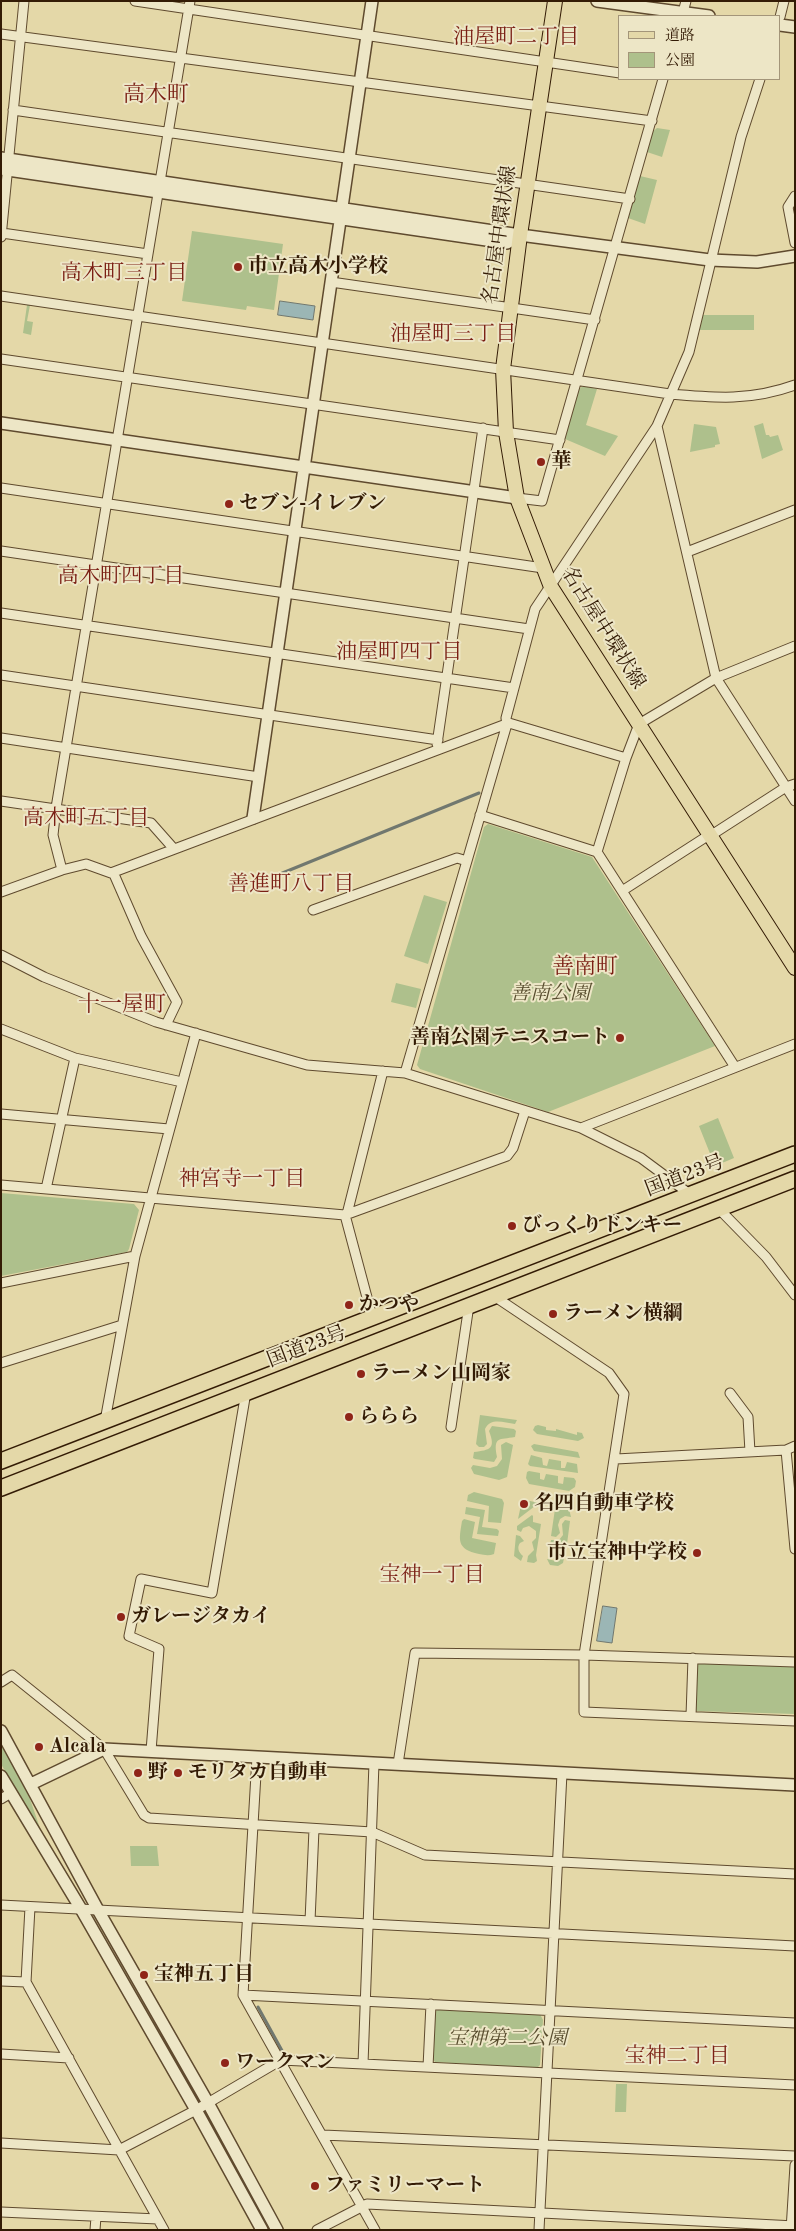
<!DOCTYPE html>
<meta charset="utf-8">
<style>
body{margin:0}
#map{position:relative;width:796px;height:2231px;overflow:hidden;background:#e4d8a8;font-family:"Old Standard TT","Noto Serif JP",serif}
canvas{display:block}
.frame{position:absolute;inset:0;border:2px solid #331b05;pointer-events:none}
.legend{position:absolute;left:618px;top:15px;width:162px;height:65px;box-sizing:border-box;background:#ede6c6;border:1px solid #a39579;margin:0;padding:6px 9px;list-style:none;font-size:15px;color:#331b05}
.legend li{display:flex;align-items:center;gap:10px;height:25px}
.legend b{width:25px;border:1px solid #a39579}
</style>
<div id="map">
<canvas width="796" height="2231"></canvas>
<div class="frame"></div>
<ul class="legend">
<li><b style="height:6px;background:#e4d8a8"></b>道路</li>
<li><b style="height:14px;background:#aec08c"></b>公園</li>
</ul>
</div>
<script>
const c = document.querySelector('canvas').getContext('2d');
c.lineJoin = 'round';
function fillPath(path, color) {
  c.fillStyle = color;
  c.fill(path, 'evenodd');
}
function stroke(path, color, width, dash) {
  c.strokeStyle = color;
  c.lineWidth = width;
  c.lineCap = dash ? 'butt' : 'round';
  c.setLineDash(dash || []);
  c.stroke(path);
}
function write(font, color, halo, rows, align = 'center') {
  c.font = font + ' "Old Standard TT","Noto Serif JP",serif';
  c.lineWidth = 4;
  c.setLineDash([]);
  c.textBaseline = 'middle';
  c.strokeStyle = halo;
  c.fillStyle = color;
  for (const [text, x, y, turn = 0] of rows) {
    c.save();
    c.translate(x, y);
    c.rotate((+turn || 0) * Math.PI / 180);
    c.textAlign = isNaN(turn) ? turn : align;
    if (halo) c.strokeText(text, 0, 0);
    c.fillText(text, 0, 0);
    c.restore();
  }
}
fillPath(new Path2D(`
 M657 128 670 130 662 157 647 152 652 132Z
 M640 176 657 180 645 224 628 218Z
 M192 231 283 244 274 310 247 306 246 310 182 301Z
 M27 305H30L27 321 33 322 31 335 23 333Z
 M701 315H754V330H697Z
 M583 386 597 389 586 425 618 436 605 456 565 439 579 389Z
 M763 423 766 435H769L770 437 778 435 783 450 762 459 754 426Z
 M694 424 716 427 720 444 715 445V447L690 452Z
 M488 824 592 857 715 1046 548 1112 420 1069 417 1065 484 827Z
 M424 895 447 902 428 964 404 956Z
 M396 983 421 989 416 1008 391 1002Z
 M718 1118 734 1158 715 1166 699 1126Z
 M1 1193 134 1204 139 1210 129 1249 127 1252 1 1276Z
 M480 1415 517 1420 515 1424C504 1423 491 1417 485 1429L487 1444 484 1447H479L476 1444Z
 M538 1425 546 1427V1430L556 1431V1429L577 1435V1432L582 1433 584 1438 578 1441 537 1434 533 1430 535 1426Z
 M492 1426 514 1429 516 1431 515 1437C499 1440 493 1436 497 1457L494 1462 475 1459 473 1458 474 1452C490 1450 496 1449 489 1431Z
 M506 1442 513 1445 507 1477 499 1480 474 1474 471 1468 473 1465 490 1468 497 1466 502 1459 501 1445Z
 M534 1444 578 1452 580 1458 534 1451 531 1446Z
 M531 1455 542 1458 543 1465 547 1466 549 1459 561 1461V1468H565L567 1462 577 1464 578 1473 530 1466 528 1464Z
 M529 1471 540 1473V1479L544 1480 546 1474 558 1476V1483L563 1484 564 1477 574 1478 576 1481 575 1487 569 1491 529 1484 526 1478 527 1472Z
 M474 1492 502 1499 504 1503 501 1523 488 1522 489 1506 467 1501 468 1495Z
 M530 1501 539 1503 518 1519 521 1505Z
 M466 1507 485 1510 482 1527 497 1529 499 1531 498 1536 477 1534 480 1517 465 1514Z
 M559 1507 569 1509 571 1517 565 1516 560 1519 558 1525 560 1533 556 1537 551 1536 555 1509Z
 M532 1515 533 1516V1522L541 1524 536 1555 537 1561 534 1563 527 1562 528 1556 534 1550 532 1542 536 1538V1531L529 1526 523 1528 521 1532 517 1530V1526Z
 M464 1519 475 1522 472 1538 496 1543 494 1554C489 1556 484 1555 479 1554 456 1549 459 1540 462 1521Z
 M565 1520 570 1521 567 1544 556 1543 554 1557 548 1556 551 1540H559L563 1535 562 1524Z
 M516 1535 520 1536 524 1541 520 1543C517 1547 518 1552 523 1556L521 1561 514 1556Z
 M559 1547 566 1548 563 1563 558 1566 550 1565 547 1559 556 1561Z
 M700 1662 794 1666 795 1714 695 1711 696 1667Z
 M1 1743 30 1799 43 1837 1 1764Z
 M130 1846H157L159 1866H131Z
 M438 2010 540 2014 543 2020 540 2065 537 2068 435 2062 432 2058 433 2012Z
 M616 2084H627L626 2112H615Z`), '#aec08c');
const water = new Path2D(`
 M280 301 315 306 313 320 278 315Z
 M603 1606 617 1608 612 1643 597 1641Z`);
fillPath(water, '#9bb6b5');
stroke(water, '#71786f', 1);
stroke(new Path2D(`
 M280 874 479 793
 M258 2007 285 2056`), '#71786f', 3);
const minor = new Path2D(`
 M135 1 620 73
 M682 16 686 1
 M780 17 784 1
 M1 34 652 121
 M13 110 630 199
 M795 196 788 207 795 243
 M2 233 148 254
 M1 237 24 1
 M331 282 595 320
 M1 296 670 394C716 398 751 401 795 385
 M1 359 560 440
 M657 426 716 678 795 801
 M1 488 543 568
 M517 498 542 501 663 79
 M1 551 529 629
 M687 552 795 510
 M1 613 514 688
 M1 675 438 740
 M1 738 259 777
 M437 744 483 428
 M1 801 151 823 174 849
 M480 815 597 852 735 1067
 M710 836 786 787 795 784
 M597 852 626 758 639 724 716 678 795 646
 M62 870 53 835 56 808 190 1
 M113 872 141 936 177 1002 166 1025
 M622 891 709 835
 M1 892 62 870 86 864 111 873 509 723 626 758
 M313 910 457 858 467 861
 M1 955 44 977 156 1022 307 1065 405 1073 581 1128 641 1158 691 1195
 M1 1029 75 1058 182 1082
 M405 1073 507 724 506 718 535 609 657 426 689 352 741 137 760 79
 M1 1114 169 1129
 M581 1128 795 1044
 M1 1185 345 1215 507 1156 513 1148 525 1111
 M46 1189 75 1058
 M719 1209 766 1257 795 1295
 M347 1214 383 1071
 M345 1215 372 1316
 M1 1283 135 1256
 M494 1296 609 1373 624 1394 584 1655V1712L795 1721
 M1 1363 122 1325
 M730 1393 748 1417 750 1452
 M105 1421 135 1256 196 1033
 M451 1427 469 1305
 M786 1450 795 1549
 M616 1459 786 1450 795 1446
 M1 1682 12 1675 104 1749 144 1815 149 1818 372 1832 425 1855 795 1874
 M691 1716 693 1658
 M151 1751 159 1649 129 1636 141 1579 212 1593 246 1392
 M257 1757 243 1995 375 2230
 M398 1764 415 1653 584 1655 795 1662
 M1 1799 11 1793
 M1 1905 795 1946
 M30 1907 26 1982 164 2230
 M310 1921 314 1829
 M1 1981 26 1982
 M243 1995 795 2023
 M1 2054 69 2058
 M363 2064 374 1763
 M428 2067 431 2004
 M323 2135 795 2156
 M1 2143 119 2150 196 2110 281 2060 795 2085
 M1 2212 158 2219
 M95 2230 96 2217
 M317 2230 367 2204 795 2226
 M539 2230 562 1773
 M791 2230 795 2165`);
const tertiary = new Path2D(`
 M597 1 709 16
 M780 25 795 27
 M1 158 520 235 710 260 757 262 795 256
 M1 169 507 243 520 235
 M1 423 517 498
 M253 818 372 1
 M1 1731 98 1910 208 2103 277 2230
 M1 1776 81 1909 196 2110 262 2230
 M31 1784 104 1749 795 1785`);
const primary = new Path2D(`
 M555 1 520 235 503 369 506 432 517 498 551 587 795 968`);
const trunk = new Path2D(`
 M1 1461 795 1154
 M1 1488 795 1179`);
stroke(minor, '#5f4a2e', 11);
stroke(tertiary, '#5f4a2e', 14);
stroke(primary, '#331b05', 16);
stroke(trunk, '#331b05', 18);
stroke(minor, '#ede6c6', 9);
stroke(tertiary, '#ede6c6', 11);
stroke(primary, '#e4d8a8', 14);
stroke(trunk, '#e4d8a8', 15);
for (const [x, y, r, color] of [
 [238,267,5,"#8f2418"],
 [541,462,5,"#8f2418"],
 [229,504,5,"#8f2418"],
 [620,1038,5,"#8f2418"],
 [512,1226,5,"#8f2418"],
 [349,1305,5,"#8f2418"],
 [553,1314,5,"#8f2418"],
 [361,1374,5,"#8f2418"],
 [349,1417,5,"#8f2418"],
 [524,1504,5,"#8f2418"],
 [697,1553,5,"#8f2418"],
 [121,1617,5,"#8f2418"],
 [39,1747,5,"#8f2418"],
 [138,1773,5,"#8f2418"],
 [178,1773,5,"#8f2418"],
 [144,1975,5,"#8f2418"],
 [225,2063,5,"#8f2418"],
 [315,2186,5,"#8f2418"]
]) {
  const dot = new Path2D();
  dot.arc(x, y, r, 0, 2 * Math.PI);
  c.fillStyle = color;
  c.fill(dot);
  stroke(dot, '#ede6c6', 2);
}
write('20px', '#331b05', '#ede6c6', [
 ["名古屋中環状線",500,235,-82],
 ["名古屋中環状線",603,628,58],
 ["国道23号",685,1176,-21],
 ["国道23号",307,1347,-21]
]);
write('bold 20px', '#331b05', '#ede6c6', [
 ["市立高木小学校",248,267],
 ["華",551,462],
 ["セブン-イレブン",239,504],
 ["善南公園テニスコート",610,1038,"right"],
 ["びっくりドンキー",522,1226],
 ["かつや",359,1305],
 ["ラーメン横綱",563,1314],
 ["ラーメン山岡家",371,1374],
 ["ららら",359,1417],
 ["名四自動車学校",534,1504],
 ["市立宝神中学校",687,1553,"right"],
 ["ガレージタカイ",131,1617],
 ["Alcala",49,1747],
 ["野",148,1773],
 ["モリタカ自動車",188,1773],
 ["宝神五丁目",154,1975],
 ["ワークマン",235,2063],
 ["ファミリーマート",325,2186]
], 'left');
write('italic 20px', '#584d2e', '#ede6c6', [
 ["善南公園",550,994],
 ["宝神第二公園",507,2039]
]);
write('21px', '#7a1f14', '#ede6c6', [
 ["油屋町二丁目",516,37],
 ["高木町三丁目",124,273],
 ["油屋町三丁目",453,334],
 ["高木町四丁目",121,576],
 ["油屋町四丁目",399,652],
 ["高木町五丁目",86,818],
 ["善進町八丁目",291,884],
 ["神宮寺一丁目",242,1179],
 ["宝神一丁目",432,1575],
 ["宝神二丁目",677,2056]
]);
write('22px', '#7a1f14', '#ede6c6', [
 ["高木町",156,95],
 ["善南町",585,967],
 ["十一屋町",122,1005]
]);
</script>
